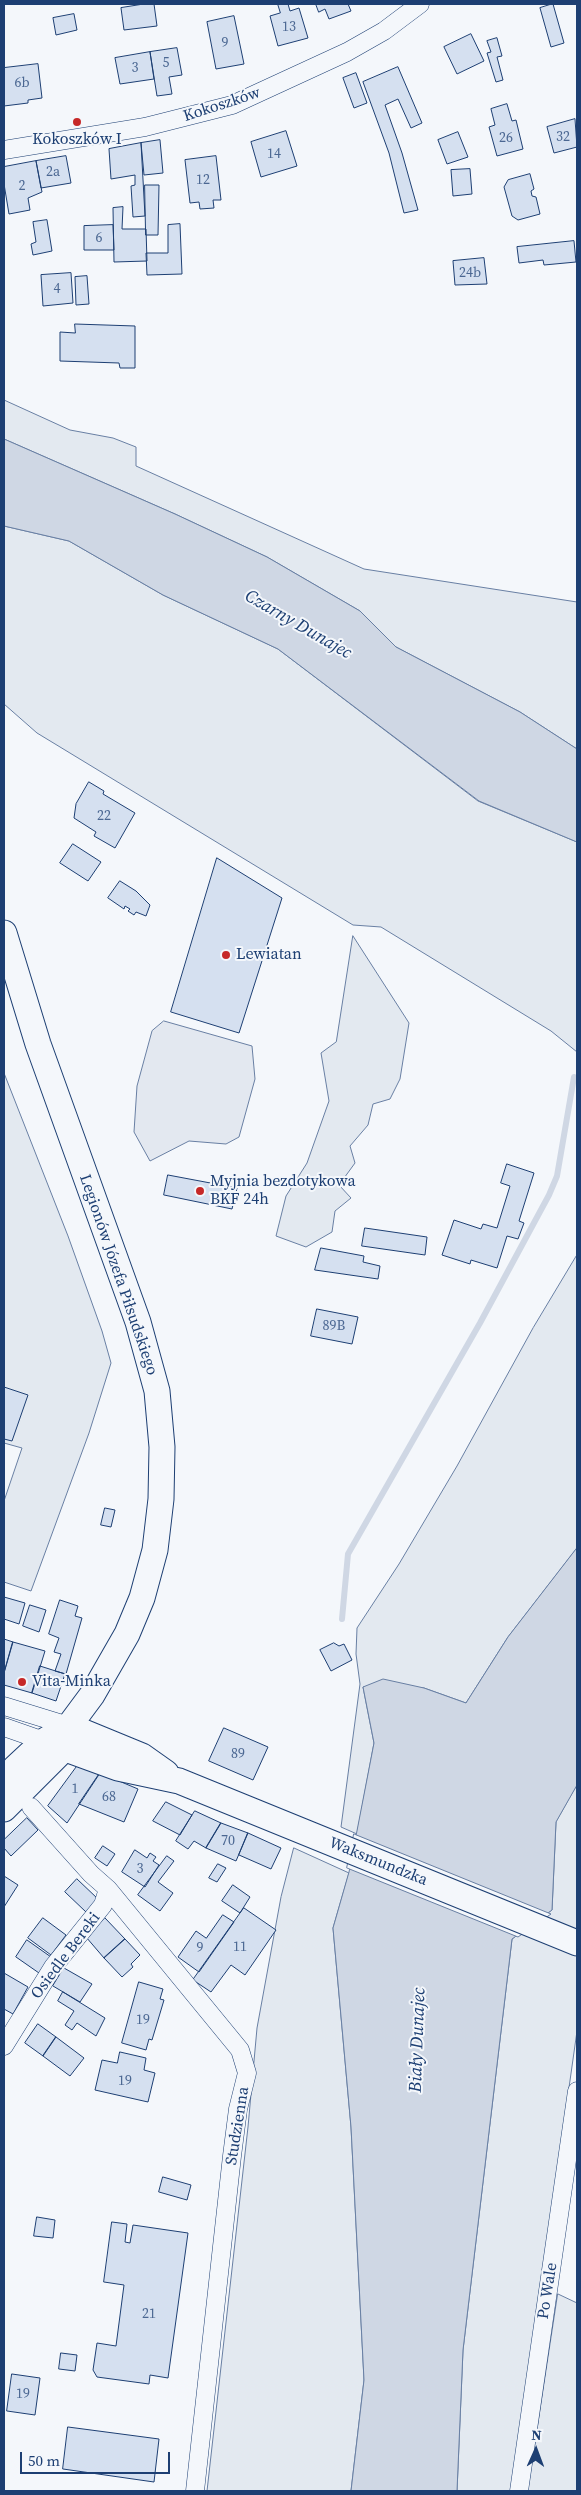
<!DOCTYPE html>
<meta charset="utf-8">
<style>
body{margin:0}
#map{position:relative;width:581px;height:2495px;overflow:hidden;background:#f4f7fb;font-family:"Source Serif 4",serif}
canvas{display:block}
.frame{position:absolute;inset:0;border:5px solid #1d3f73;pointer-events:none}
.north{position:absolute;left:511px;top:2425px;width:50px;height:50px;-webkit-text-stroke:4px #f4f7fb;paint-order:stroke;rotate:2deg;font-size:14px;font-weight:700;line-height:20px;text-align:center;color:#1d3f73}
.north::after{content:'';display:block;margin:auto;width:18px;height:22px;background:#1d3f73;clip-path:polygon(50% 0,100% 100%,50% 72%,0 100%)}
.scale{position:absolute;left:20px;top:2452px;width:150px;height:22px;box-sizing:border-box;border:2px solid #1d3f73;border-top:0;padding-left:6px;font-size:15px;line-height:18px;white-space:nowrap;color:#1d3f73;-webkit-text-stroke:4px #f4f7fb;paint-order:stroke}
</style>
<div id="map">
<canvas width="581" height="2495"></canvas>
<div class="frame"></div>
<div class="north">N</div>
<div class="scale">50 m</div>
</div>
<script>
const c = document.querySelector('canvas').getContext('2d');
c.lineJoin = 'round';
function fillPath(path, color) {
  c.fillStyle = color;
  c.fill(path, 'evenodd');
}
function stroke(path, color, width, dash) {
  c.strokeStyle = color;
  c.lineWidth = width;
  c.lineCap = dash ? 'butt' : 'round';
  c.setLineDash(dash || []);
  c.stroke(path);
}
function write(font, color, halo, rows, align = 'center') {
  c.font = font + ' "Source Serif 4",serif';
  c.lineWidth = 4;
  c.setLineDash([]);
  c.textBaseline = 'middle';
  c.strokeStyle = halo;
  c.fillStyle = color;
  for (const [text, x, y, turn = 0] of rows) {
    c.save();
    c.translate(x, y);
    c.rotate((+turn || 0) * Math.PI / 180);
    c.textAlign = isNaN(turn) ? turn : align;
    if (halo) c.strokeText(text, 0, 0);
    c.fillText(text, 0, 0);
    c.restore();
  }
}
const green = new Path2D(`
 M4 400 70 430 113 438 136 447V466L364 569 577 602V749L520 712 396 647 360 611 267 557 175 514 4 439Z
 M4 526 69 541 163 595 278 649 478 801 577 842V1052L551 1031 381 927 353 925 37 733 4 704Z
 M353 936 409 1023 400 1079 390 1099 373 1104 368 1125 350 1146 355 1163 339 1185 351 1198 335 1211 332 1232 306 1247 276 1236 286 1196 307 1163 329 1101 321 1053 336 1042Z
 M4 1073 68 1236 102 1331 111 1363 89 1433 31 1591 4 1582V1501L22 1448 4 1443Z
 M577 1255V1548L508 1637 466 1703 424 1688 363 1687 374 1743 357 1834 341 1827 360 1684 356 1654 357 1628 399 1564 457 1466 533 1328Z
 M577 1785V2031L512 2491H457L463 2350 512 1939 552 1910 556 1822Z
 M294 1848 349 1873 333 1928 351 2127 364 2380 351 2491H207L248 2127 257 2028 281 1897Z
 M558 2294 577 2303V2491H528Z`);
fillPath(green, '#e3e9f0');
stroke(green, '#687fa3', 1);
const parking = new Path2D(`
 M164 1021 252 1046 255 1079 239 1137 226 1144 189 1141 150 1161 134 1132 137 1086 152 1031Z`);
fillPath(parking, '#e3e8f0');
stroke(parking, '#687fa3', 1);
const water = new Path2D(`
 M4 439 175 514 267 557 360 611 396 647 520 712 577 749V842L479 801 278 649 163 595 69 541 4 526Z
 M577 1548V1785L556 1822 552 1910 512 1939 463 2350 457 2491H351L364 2380 351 2127 333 1928 349 1872 374 1743 363 1687 383 1679 424 1688 466 1703 508 1637Z`);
fillPath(water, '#cfd7e4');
stroke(water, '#687fa3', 1);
const pier = new Path2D(`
 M354 1834 551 1914 518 1937 347 1868Z`);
fillPath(pier, '#f4f7fb');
stroke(pier, '#687fa3', 1);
stroke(new Path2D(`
 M342 1619 348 1554 480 1323 549 1195 557 1176 574 1077`), '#cfd7e4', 6);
const building = new Path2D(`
 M144 4H154L157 26 124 30 121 8Z
 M278 4H288L290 11 299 8 308 38 278 46 270 16 280 13Z
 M316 4H348L351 11 329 19 325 9 319 12Z
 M553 4 564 43 551 47 540 8Z
 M74 14 77 30 56 35 53 18Z
 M234 16 244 64 216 69 207 22Z
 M471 34 484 61 457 74 444 47Z
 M497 38 502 56 497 57 503 80 496 82 487 53 491 52 487 41Z
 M177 48 182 75 169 77 172 94 157 96 150 52Z
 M150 52 154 79 120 84 115 58Z
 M38 64 42 98 28 100V103L4 106V68Z
 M398 67 422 123 411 128 398 99 385 105 402 153 418 210 404 213 389 153 363 82Z
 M356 73 367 103 354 108 343 78Z
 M507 104 512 121 516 120 523 149 497 156 489 127 495 125 491 109Z
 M575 119 577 147 554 153 547 127Z
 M286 131 297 166 261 177 251 142Z
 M458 132 468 157 447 164 438 140Z
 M160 140 163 173 144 175 141 143Z
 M141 143 145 216 133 217 131 186 135 185V175L111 179 109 149Z
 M66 156 71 183 41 188 36 161Z
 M216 156 221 200H213L214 208 200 209 199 202 190 203 185 160Z
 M36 161 42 192 28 198 30 210 9 214 4 184V167Z
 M470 169 472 194 453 196 451 170Z
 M530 174 534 189 531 191 532 196 536 197 540 214 518 220 512 216 504 187 508 180Z
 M145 185H159L158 235H146Z
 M123 207 122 229H146L147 261 114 262 113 208Z
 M47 220 52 251 33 255 31 244 36 242 33 222Z
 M180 224 182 274 147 275 146 253H168V225Z
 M113 225 114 250H84V226Z
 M574 241 576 262 544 265 543 260 519 263 517 247Z
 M484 258 487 284 455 285 453 261Z
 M71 273 73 303 43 306 41 275Z
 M87 276 89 304 76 305 75 277Z
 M75 324 135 326V368H120L119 363 60 361V332L75 333Z
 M89 782 104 791 103 794 135 813 115 848 94 836 96 832 74 818 76 804Z
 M73 844 101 862 88 881 60 863Z
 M217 858 282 898 239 1033 171 1012Z
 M120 881 136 891 150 905 146 916 136 912 134 915 128 911 130 909 125 906 124 909 108 898Z
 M507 1164 534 1173 519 1221 524 1223 518 1239 507 1236 497 1268 471 1260 470 1264 442 1255 454 1220 481 1229 483 1224 497 1228 510 1186 501 1183Z
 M168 1175 237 1188 232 1209 164 1195Z
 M365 1228 427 1237 425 1255 362 1246Z
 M321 1248 364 1256 363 1262 380 1266 378 1279 315 1270Z
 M317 1309 358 1317 352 1344 311 1336Z
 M4 1387 28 1395 12 1441 4 1439Z
 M105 1508 115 1510 111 1527 101 1525Z
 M4 1597 25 1603 19 1624 4 1619Z
 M60 1600 78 1606 75 1616 82 1618 66 1674 55 1671 61 1654 54 1652 59 1638 49 1634Z
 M30 1605 46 1610 39 1632 23 1626Z
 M4 1639 13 1642 4 1673Z
 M13 1642 45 1651 32 1693 4 1685V1673Z
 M334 1643 339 1646 344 1644 352 1660 331 1671 320 1650Z
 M40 1666 65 1674 56 1701 32 1693Z
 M224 1728 268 1747 253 1780 209 1761Z
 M78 1765 100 1773 67 1823 48 1806Z
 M100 1773 138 1789 124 1822 79 1804Z
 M166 1802 192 1815 180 1835 153 1821Z
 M195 1811 221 1823 206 1848 194 1841 188 1849 176 1841Z
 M27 1818 38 1830 11 1856 4 1848V1840Z
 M221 1823 248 1833 236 1861 206 1848Z
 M248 1833 281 1848 271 1869 239 1855Z
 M103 1846 115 1854 107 1866 95 1858Z
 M135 1850 147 1858 150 1853 156 1857 153 1861 159 1865 145 1887 122 1872Z
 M167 1856 174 1861 158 1882 173 1893 160 1911 138 1895Z
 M218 1864 226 1868 217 1882 209 1878Z
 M4 1876 18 1885 4 1907Z
 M77 1879 98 1899 86 1912 65 1892Z
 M233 1885 250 1897 240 1913 222 1901Z
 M244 1908 276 1930 245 1975 231 1965 211 1992 193 1980Z
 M223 1915 234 1922 199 1972 178 1957 196 1931 206 1938Z
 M43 1918 66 1935 51 1955 28 1938Z
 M105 1918 125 1939 104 1958 86 1937Z
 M125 1939 140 1955 131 1964 133 1967 122 1977 104 1958Z
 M27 1940 51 1957 39 1973 16 1957Z
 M64 1968 92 1984 80 2002 53 1986Z
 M4 1973 28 1987 13 2014 4 2009Z
 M139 1982 163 1989 160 1999 164 2000 152 2040 149 2039 146 2050 122 2043Z
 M63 1992 105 2018 96 2036 77 2023 72 2030 65 2025 74 2011 58 2001Z
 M38 2024 56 2037 43 2056 25 2043Z
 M56 2037 84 2058 70 2076 43 2056Z
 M120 2052 146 2058 144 2070 155 2073 148 2102 95 2090 102 2060 117 2063Z
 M163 2177 191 2185 187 2200 159 2192Z
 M37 2217 55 2220 53 2238 34 2236Z
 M112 2222 127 2224 125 2242 130 2243 133 2225 188 2233 168 2378 150 2375 149 2384 97 2377 93 2370 97 2343 116 2346 124 2285 104 2282Z
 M61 2353 77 2355 75 2371 59 2369Z
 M12 2374 40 2378 35 2415 7 2411Z
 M68 2427 159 2439 154 2482 63 2469Z`);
fillPath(building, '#d5e0f0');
stroke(building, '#1d3f73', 1);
const street = new Path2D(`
 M4 150 145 127 232 105 347 52 384 31 420 4
 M4 1706 69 1726
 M4 1727 44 1741
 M31 1807 91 1874 108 1889 240 2050 247 2073 238 2109 232 2156 195 2491
 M4 2046 53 1967 103 1905 108 1889
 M519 2491 577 2091`);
const secondary = new Path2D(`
 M4 933 38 1044 138 1322 157 1391 162 1447 161 1499 155 1550 142 1598 127 1634 92 1695 69 1726 44 1741 15 1768 4 1786
 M69 1726 142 1756 166 1773
 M44 1741 118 1768 179 1781 577 1943
 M4 1809 65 1748 68 1732`);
stroke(street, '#1d3f73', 19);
stroke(secondary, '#1d3f73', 27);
stroke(street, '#f4f7fb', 18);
stroke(secondary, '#f4f7fb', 25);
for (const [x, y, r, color] of [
 [77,122,5,"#c62828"],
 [226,955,5,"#c62828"],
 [200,1191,5,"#c62828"],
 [22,1682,5,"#c62828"]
]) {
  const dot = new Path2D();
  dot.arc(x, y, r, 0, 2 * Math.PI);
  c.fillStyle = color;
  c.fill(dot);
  stroke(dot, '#f4f7fb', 2);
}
write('14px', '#4b6792', null, [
 ["13",289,27],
 ["9",225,43],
 ["5",166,63],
 ["3",135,68],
 ["6b",22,83],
 ["32",563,137],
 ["26",506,138],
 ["14",274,154],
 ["2a",53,172],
 ["12",203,180],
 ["2",22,186],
 ["6",99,238],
 ["24b",470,273],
 ["4",57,289],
 ["22",104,816],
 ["89B",334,1326],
 ["89",238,1754],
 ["1",75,1789],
 ["68",109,1797],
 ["70",228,1841],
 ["3",140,1869],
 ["11",240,1947],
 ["9",200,1948],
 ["19",143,2020],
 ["19",125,2081],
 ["21",149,2314],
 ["19",23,2394]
]);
write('16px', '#1d3f73', '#f4f7fb', [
 ["Kokoszków",222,105,-18],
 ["Legionów Józefa Piłsudskiego",118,1275,71],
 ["Waksmundzka",378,1862,22],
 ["Osiedle Bereki",66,1956,-53],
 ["Studzienna",238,2126,-81],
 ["Po Wale",548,2291,-81]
]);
write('16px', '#1d3f73', '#f4f7fb', [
 ["Kokoszków I",77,140,"center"],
 ["Lewiatan",236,955],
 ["Myjnia bezdotykowa",210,1182],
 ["BKF 24h",210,1200],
 ["Vita-Minka",32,1682]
], 'left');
write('italic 18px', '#1d3f73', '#f4f7fb', [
 ["Czarny Dunajec",298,625,30],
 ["Biały Dunajec",418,2040,-88]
]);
</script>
